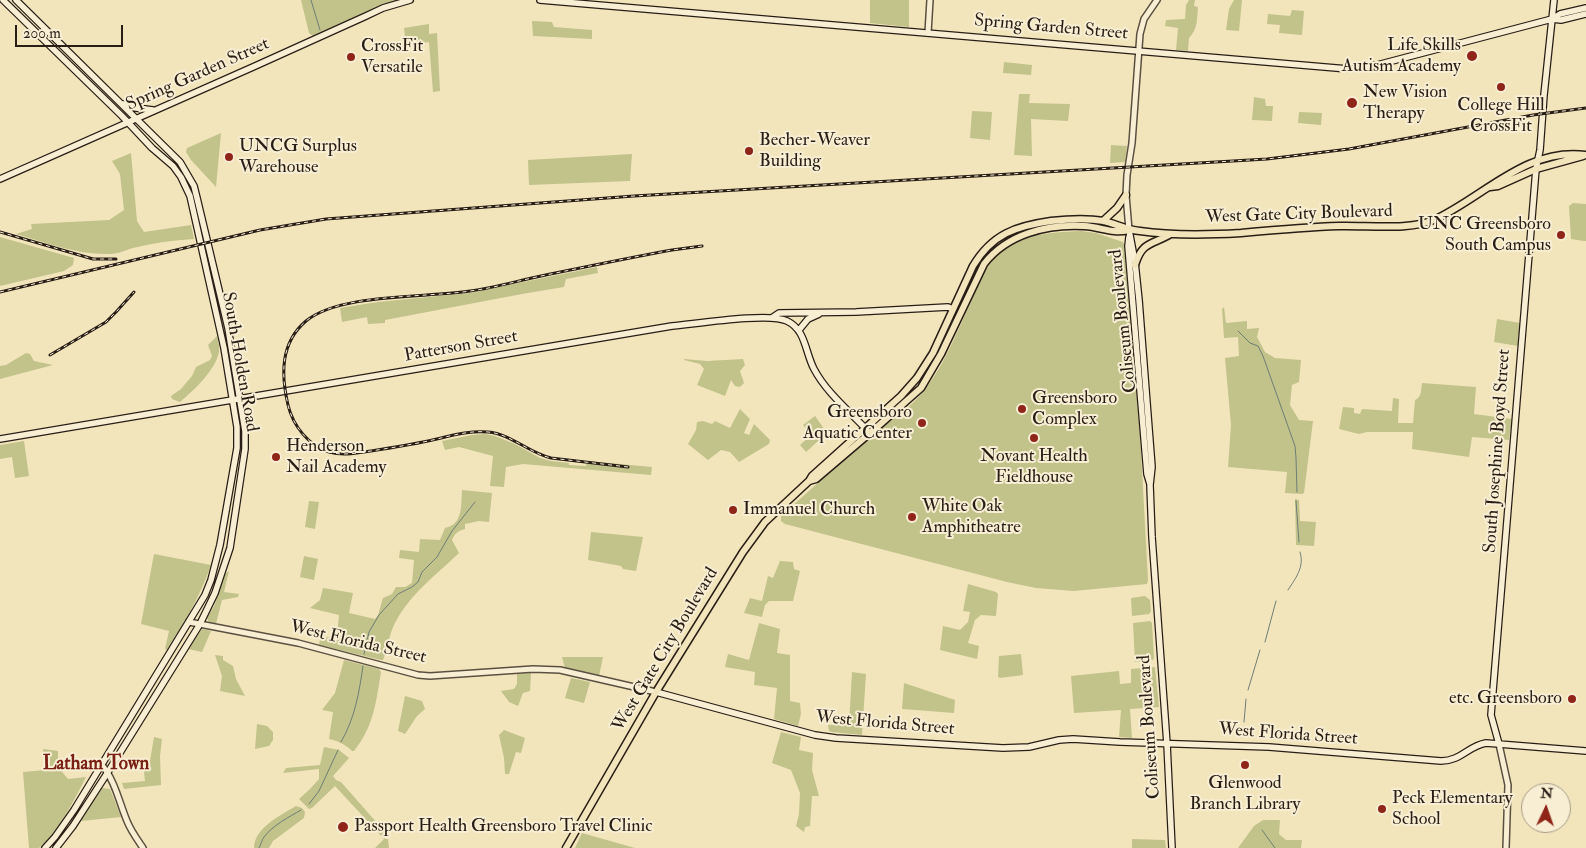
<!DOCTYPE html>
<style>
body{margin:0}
#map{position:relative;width:1586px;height:848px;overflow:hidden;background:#f2e5bc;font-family:"IM FELL Double Pica",serif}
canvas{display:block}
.north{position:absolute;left:1521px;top:783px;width:50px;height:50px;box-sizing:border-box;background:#f7eed3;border:1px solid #a59b87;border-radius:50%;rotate:3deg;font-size:14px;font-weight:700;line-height:20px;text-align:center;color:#291e16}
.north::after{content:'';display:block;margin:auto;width:18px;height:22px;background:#8f2418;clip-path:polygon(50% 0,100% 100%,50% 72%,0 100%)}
.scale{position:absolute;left:15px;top:25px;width:108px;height:22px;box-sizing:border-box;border:2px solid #291e16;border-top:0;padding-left:6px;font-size:15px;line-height:18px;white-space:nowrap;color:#291e16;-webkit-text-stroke:4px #f7eed3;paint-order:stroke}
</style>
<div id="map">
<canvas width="1586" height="848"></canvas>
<div class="north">N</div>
<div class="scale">200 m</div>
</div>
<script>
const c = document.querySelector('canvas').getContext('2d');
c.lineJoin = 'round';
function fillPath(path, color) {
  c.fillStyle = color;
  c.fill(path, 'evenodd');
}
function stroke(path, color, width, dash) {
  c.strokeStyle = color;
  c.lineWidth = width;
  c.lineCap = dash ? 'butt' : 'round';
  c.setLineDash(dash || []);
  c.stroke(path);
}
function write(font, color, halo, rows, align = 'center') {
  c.font = font + ' "IM FELL Double Pica",serif';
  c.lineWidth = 4;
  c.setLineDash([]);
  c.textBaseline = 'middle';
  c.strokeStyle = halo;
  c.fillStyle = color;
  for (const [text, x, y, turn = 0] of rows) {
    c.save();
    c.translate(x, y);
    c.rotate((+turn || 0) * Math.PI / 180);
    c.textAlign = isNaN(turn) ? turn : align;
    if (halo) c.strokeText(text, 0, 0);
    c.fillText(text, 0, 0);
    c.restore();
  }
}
fillPath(new Path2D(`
 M301 0H398L379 6 313 36 309 33Z
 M870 0H909V27L870 23Z
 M1189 0H1195L1194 6 1198 7C1197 18 1198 29 1189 38L1188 51 1176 50 1178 28 1165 26 1166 20 1185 19 1186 5Z
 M1234 0H1242L1239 31 1226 30 1229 9Z
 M1292 10 1304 11 1302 35 1279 33 1280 25 1267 24 1268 14 1290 16Z
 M532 21 552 22 554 27 592 30V39L533 36Z
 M429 24V34L437 33 440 91 433 92 429 42 411 45 405 36 404 28Z
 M1004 62 1032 65 1031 75 1003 73Z
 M1019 94H1030L1029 103 1070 104 1068 121 1031 119 1032 156 1014 155Z
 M1254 97 1265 99 1266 106H1273L1272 121 1252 120Z
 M972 111 992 112 990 140 970 138Z
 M1299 112 1322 113 1321 125 1298 123Z
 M221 133 216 187 191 160 186 152 187 148Z
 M1111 145 1127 146 1125 162 1110 163Z
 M131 153 137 221 144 232 191 225 194 239C173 240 153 243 133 248 126 250 118 254 110 254 78 255 47 243 16 234L32 229 31 224 109 220 124 210 120 174 112 161Z
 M632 154 630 181 529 185 528 160Z
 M1573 203 1586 204V241H1584L1571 239 1569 206Z
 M1081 231 1096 233 1123 242 1124 244 1140 433 1148 580 1147 584 1074 591 1036 588 1007 582 785 524 781 521V516L830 472 894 418C933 393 950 348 968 308 978 285 987 259 1010 245 1031 233 1058 232 1081 231Z
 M0 237 74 258 73 265 64 271 0 286Z
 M597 267 598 273 566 279 564 287 522 294 385 320V323L368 324 367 317 342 322 340 308 378 302 469 293Z
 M1224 307 1226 323 1247 321V329L1259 328 1257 337 1265 352 1275 358 1301 360 1299 382 1292 385 1290 405 1299 420 1313 421 1304 493 1302 494 1285 493 1287 472 1228 467 1231 425 1225 358 1239 356 1238 337 1224 338 1222 309Z
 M1497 319 1520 323 1518 346 1494 342Z
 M217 336C218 341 220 346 219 352 215 371 194 390 180 402L172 399 171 396 181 389 186 383 192 376 196 367 210 360 212 356 208 345Z
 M26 353 30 354 34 361 53 365 0 379V366L6 365Z
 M684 359 707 361 743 359 745 365 740 371 744 383 740 387 735 386 731 380 725 396 697 385 704 369 700 364 684 360Z
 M1422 383 1476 387 1474 414 1512 419 1509 440 1472 437 1469 457 1412 449 1413 432H1367L1359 434 1339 429 1343 407 1354 408V413L1360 414 1362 409 1392 411 1393 398 1399 399 1398 423H1413L1415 400C1422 397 1421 389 1422 383Z
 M740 409 750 419 744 433 749 435 754 424 770 440 769 444 739 462 730 452 721 450 708 460 688 444 696 430 697 422 703 421 712 424 715 421 730 428Z
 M815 416 827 433 806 452 800 445 811 435 803 425Z
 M485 434 495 436 515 444 540 458 551 461 569 463V465L586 466 587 461 652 467 651 475 523 464 506 467 504 487 490 486 493 456 459 447 445 450 442 441 472 435Z
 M24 441 29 476 15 478 12 457 0 459V445Z
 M462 490 492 493 489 522 479 521 465 524V529C458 531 455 533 452 540L459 553C436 575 410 594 395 623 389 634 388 648 383 660H381L319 645 320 639 337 635 339 615 310 608 320 600 323 588 353 593 349 613 375 619 378 615 383 598 392 594 396 587H405L412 583 414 560 399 558 400 550 419 552 420 539 440 540 445 528C463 524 461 506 462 490Z
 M1295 499 1299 500 1300 521 1316 522 1314 546 1296 545Z
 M309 501 319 502 315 529 305 527Z
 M591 532 643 537 636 571 623 569 621 566 588 560Z
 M154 554 211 565C200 596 185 622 167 650L165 649 169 631 141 624Z
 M304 556 318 559 314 580 300 577Z
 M780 561 793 562 794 569 800 571 793 601H769L765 605 762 617 744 613 750 598 762 601 768 576 773 578Z
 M229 571 224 592 239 594 238 597 222 600 216 624 209 622 207 618 214 606 225 574Z
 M968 584 996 592 998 594 996 616 981 615 975 620 968 643 979 646 977 659 940 650 943 626 960 630 968 622 970 612 963 611Z
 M1145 596 1150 600 1151 611 1149 614 1132 616 1131 598Z
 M1150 621 1152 623 1154 658 1153 660 1135 662 1133 623Z
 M759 623 780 629 777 653 790 655V701L800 703 801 714 798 726 774 719 777 688 754 685 755 672 725 667 728 654 749 660Z
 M202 629 211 631 202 652 188 649Z
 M1021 654 1023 675 1000 678 998 677 999 656Z
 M215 655 223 656V660L233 666 236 679 245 696 220 691 222 676Z
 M562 657H603L599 676 565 668Z
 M344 660 379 669 381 672C376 702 374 726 354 751H352C345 744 338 741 329 739L333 712 322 710 335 693Z
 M1155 667 1159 707 1130 709 1132 738 1119 737 1121 710 1074 713 1071 676 1119 671 1120 684 1131 683V669Z
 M852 672 866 674 862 735 832 732 829 731 828 725 849 724Z
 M531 673 530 691 523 693 518 706 509 702 501 691 514 689 517 684V674Z
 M571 678 590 682 584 703 565 698Z
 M904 683 955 700 954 713 902 709Z
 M405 696 422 701 425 709 417 716 405 734 398 731Z
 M257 724 267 726 273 732V740L269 746 255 749Z
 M504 730 525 738 521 753 516 752 509 774H505L504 758 499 735Z
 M781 732 801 737 799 750 813 753 812 770 819 796H812L810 826 805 827 804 832 796 826 799 814 800 793 791 770 772 763Z
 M154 737 162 739 160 756 161 785 124 789 122 783 145 781 143 762 150 761Z
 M324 747 339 750 349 758 333 776 336 780 341 782 378 824 385 825V839H388L389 848H375L384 839 335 786 312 808 309 809 299 799 310 789 319 779V769L283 773 286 768 320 765Z
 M43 749 58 751V767L68 779 86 777C73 802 60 829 39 848H29L23 772 45 770Z
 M102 788 110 789 121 817 81 821Z
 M296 806 302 808 305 812 304 818 273 841 269 848H254C254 828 281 815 296 806Z
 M1263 820H1280L1279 834 1286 840H1302L1301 848H1238L1254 826Z
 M582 833 635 848H575Z
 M1132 839 1165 840 1166 848H1132Z`), '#c2c28b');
stroke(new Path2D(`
 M311 0 320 30
 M1238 331 1250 343 1258 346 1263 356 1295 446 1296 458 1297 492
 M1296 501 1299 542
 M1288 590C1295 579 1305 567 1300 552
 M1265 642 1276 601
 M364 654 369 632 379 615 398 594 412 587 418 582 422 572 437 557 452 531 475 502
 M1248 690 1260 650
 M1244 722 1246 699
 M341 742C355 718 359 693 363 666
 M309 804 319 791 338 750
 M1262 830 1275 848
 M259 848C261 844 262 840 264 837 273 825 289 817 301 810`), '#6e7e75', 1);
const tertiary = new Path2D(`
 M928 33 930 0
 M1129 230 1126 195 1127 175 1132 143 1140 34 1144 19 1157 0
 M189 622 298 643 418 675 430 676 533 669 560 670 656 692
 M1499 744 1508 785 1506 848
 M101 764C115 780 119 802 127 821 131 831 137 839 143 848`);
const secondary = new Path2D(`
 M3 0 122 116 152 148 173 166 181 177 190 196 224 348 237 427V448L220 545 211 580 205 595 74 810 55 837 45 848
 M16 0 180 162 194 186 197 198 228 328 245 431V449L230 548 215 593 200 624 108 772 73 826 56 848
 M540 0 1348 69 1377 65 1552 19 1560 14 1586 8
 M1552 19 1561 20 1586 14
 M123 104 136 108 153 110
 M0 179 253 67 366 16 383 8 410 0
 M1129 230 1135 262 1139 300 1152 467 1150 485 1152 537 1167 744 1172 848
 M1129 237 1128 246 1147 474 1150 484
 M773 317 779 313 856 312 948 307 953 309
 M799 330 808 319 819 314
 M0 439 672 326C695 324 769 312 787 321 806 330 805 352 814 369 826 392 849 411 867 430
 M656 692 815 735 836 738 1003 748 1029 747 1059 740 1073 739 1120 742 1269 747 1441 761C1461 761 1468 746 1486 743L1586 751
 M1499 744 1491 715 1536 169 1540 150 1544 95 1554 0`);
const primary = new Path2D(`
 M1490 187 1498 186 1536 169 1583 156
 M1103 221 1117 208 1126 195
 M1135 265C1142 242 1151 245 1169 235
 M809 481 816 479 877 427 921 388 941 354 984 264C1007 234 1047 224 1084 226 1102 227 1111 234 1129 230
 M566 848 656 692 743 552 765 522 809 481 812 476 901 396 917 378 933 353 973 266C992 234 1016 226 1051 221 1069 219 1086 218 1104 221 1116 224 1127 230 1140 231 1174 236 1207 235 1241 233 1274 230 1307 227 1339 226 1367 225 1411 231 1436 219 1486 195 1526 148 1585 155`);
stroke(tertiary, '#5b5040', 8);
stroke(secondary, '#291e16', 8);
stroke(primary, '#291e16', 9);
stroke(tertiary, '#f7eed3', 5);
stroke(secondary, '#f7eed3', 5.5);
stroke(primary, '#f2e5bc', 6);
const rail = new Path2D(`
 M0 232 93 259H116
 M0 292 260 230 326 219 634 196 1267 159 1349 149 1533 115 1586 108
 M50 355 106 322 116 312 134 292
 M628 467 551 458C529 453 511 434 488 432 468 430 447 437 428 441 409 445 390 448 371 451 357 453 343 456 329 452 309 446 293 426 288 405 281 375 280 343 306 321 340 293 426 298 470 291 494 288 517 281 541 276 585 267 628 258 672 250L702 246`);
stroke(rail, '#291e16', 3);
stroke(rail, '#f7eed3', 1, [4]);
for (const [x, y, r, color] of [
 [1472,56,6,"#8f2418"],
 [351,57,5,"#8f2418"],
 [1501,87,5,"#8f2418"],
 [1352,103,6,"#8f2418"],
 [749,151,5,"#8f2418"],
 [229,157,5,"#8f2418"],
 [1561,235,5,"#8f2418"],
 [1022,409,5,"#8f2418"],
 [922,423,5,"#8f2418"],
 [1034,438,5,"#8f2418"],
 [276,457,5,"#8f2418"],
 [733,510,5,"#8f2418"],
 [912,517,5,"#8f2418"],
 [1572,699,5,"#8f2418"],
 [1245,765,5,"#8f2418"],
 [1382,809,5,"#8f2418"],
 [343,827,6,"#8f2418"]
]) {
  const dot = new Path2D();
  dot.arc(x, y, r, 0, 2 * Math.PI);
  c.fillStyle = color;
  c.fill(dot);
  stroke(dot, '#f7eed3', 2);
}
write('18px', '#291e16', '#f7eed3', [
 ["Spring Garden Street",1051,28,5],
 ["Spring Garden Street",198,75,-24],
 ["West Gate City Boulevard",1299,215,-2],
 ["Coliseum Boulevard",1124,321,-96],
 ["Patterson Street",461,347,-10],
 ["South Holden Road",239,362,80],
 ["South Josephine Boyd Street",1498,451,-86],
 ["West Florida Street",358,643,13],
 ["West Gate City Boulevard",666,650,-59],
 ["West Florida Street",885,724,5],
 ["Coliseum Boulevard",1150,727,-94],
 ["West Florida Street",1288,735,4]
]);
write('18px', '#291e16', '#f7eed3', [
 ["Life Skills",1461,46,"right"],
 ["Autism Academy",1461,67,"right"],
 ["CrossFit",361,47],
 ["Versatile",361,68],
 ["New Vision",1363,93],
 ["Therapy",1363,114],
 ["College Hill",1501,106,"center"],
 ["CrossFit",1501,127,"center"],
 ["Becher-Weaver",759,141],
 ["Building",759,162],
 ["UNCG Surplus",239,147],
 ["Warehouse",239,168],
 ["UNC Greensboro",1551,225,"right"],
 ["South Campus",1551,246,"right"],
 ["Greensboro",1032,399],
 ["Complex",1032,420],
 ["Greensboro",912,413,"right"],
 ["Aquatic Center",912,434,"right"],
 ["Henderson",286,447],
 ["Nail Academy",286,468],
 ["Novant Health",1034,457,"center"],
 ["Fieldhouse",1034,478,"center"],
 ["White Oak",922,507],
 ["Amphitheatre",922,528],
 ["Immanuel Church",743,510],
 ["etc. Greensboro",1562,699,"right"],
 ["Glenwood",1245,784,"center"],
 ["Branch Library",1245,805,"center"],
 ["Peck Elementary",1392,799],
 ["School",1392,820],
 ["Passport Health Greensboro Travel Clinic",354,827]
], 'left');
write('bold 19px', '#7a1f14', '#f7eed3', [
 ["Latham Town",96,765]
]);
</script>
